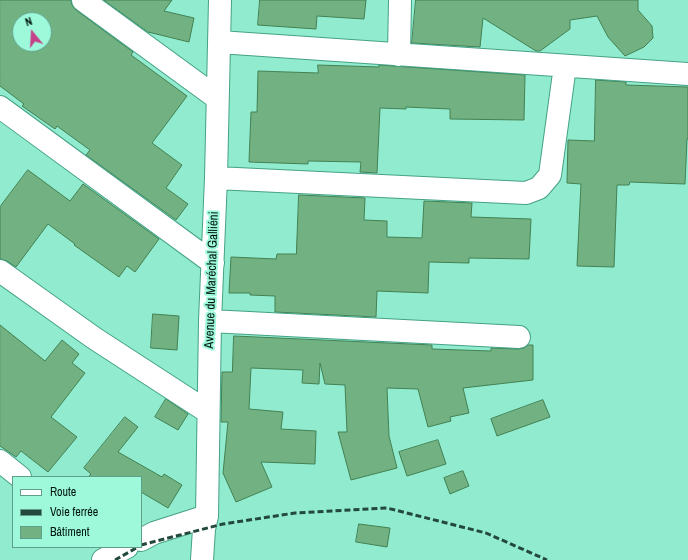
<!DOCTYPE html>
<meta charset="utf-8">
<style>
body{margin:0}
#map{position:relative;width:688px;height:560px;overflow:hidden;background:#91ebce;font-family:"Archivo Narrow",sans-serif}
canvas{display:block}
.legend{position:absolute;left:12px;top:476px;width:130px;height:72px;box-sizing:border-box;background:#9ef9db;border:1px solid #5f9e89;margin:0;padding:5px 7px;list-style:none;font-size:12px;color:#00160e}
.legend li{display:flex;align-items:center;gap:8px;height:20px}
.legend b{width:20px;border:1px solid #5f9e89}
.north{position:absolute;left:12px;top:12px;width:40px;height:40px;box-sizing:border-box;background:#9ef9db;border:1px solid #5f9e89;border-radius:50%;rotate:342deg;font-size:11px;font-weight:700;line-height:16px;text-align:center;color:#00160e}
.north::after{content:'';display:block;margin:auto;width:14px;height:18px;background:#c54288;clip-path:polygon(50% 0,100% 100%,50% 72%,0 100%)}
</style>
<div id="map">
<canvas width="688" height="560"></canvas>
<ul class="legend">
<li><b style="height:5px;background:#fff"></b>Route</li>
<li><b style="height:5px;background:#22493c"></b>Voie ferrée</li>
<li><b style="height:11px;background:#72b282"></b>Bâtiment</li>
</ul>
<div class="north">N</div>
</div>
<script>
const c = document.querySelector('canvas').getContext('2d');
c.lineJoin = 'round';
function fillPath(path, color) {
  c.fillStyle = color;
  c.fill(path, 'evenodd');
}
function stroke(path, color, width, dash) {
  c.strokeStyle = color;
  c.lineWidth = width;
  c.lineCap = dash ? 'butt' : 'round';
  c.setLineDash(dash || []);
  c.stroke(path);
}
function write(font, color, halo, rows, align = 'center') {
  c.font = font + ' "Archivo Narrow",sans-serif';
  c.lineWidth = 4;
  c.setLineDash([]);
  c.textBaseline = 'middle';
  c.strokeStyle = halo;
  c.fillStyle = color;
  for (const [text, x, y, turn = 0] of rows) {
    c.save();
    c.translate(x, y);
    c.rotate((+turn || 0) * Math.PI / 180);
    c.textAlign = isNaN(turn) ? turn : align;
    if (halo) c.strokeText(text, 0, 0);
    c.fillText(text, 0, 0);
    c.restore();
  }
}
const building = new Path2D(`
 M0 0H71L72 5 76 10 133 52 131 55 187 96 152 143 182 165 166 188 188 204 176 220 86 155 90 150 57 126 55 129 22 106 24 104 0 86ZM20 20H44V44H20Z
 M104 0H172L164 11 194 18 189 42 148 32Z
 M260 0H366L364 19 317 16 316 29 258 25Z
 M416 0H638V10L652 26 653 38 644 47 625 56 608 37 597 16 570 20V29L540 51H536L483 18 480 47 412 43Z
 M318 65 379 67V65L525 75 524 120 450 119V109L406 107V109L380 108 377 173 360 172 361 162 308 161V164L249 162 251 112H257L258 71 318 73Z
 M596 80 626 82V85L688 87V139H687L685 184 630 182 629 185H617L614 267 577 266 581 184 567 183 568 140 594 141Z
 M28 170 70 201 83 184 159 239 135 272 127 266 119 277 74 245 75 244 48 224 16 267 7 261 0 259V207Z
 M299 195 365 198 364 220 387 221V237L422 238 424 201 472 203 471 217 531 219 529 259 469 258V263L429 262 428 293 377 291 376 317 275 312V296L250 295V293H229L231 257 276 259 277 254H296Z
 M153 314 179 316 177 350 151 348Z
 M0 325 45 361 62 340 79 354 72 363 85 373 51 417 77 437 48 472 21 451 16 457 0 446Z
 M234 336 432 345V349L491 351V348L518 349 524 348 528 345H533V380L463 388 469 413 450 417 451 421 428 427 418 389 387 388 389 436 397 468 351 480 338 432H347L345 385 325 384 320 363 319 384 302 383 303 370 251 368 249 409 283 412 281 429 316 431 315 464 261 462 272 487 236 502 223 473 228 422H221L222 372H232Z
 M166 399 188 414 178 430 155 417Z
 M543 400 550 417 497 436 491 419Z
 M125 417 138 427 118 452 162 477 164 474 182 485 168 508 141 492V477H88L91 474 84 468Z
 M438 440 446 464 407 476 399 452Z
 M463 471 469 486 450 494 444 478Z
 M359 524 390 528 387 547 356 542Z`);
fillPath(building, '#72b282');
stroke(building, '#428153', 1);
const street = new Path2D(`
 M83 0 217 98
 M219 42 688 74
 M399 55 400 0
 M0 107 213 263
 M216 178 526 193 539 188 550 175 565 66
 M0 271 94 338 208 412
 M210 321 519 337
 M0 461 20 477
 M141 540 154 533 207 516
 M103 560 127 547
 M202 560 204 529 207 516 210 321 216 178 220 0`);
stroke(street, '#45a286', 24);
stroke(street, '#fff', 22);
stroke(new Path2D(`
 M141 545 223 524 295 513 387 508 486 533 547 560
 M115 560 138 547`), '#22493c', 3, [6, 3]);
write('13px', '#00160e', '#9ef9db', [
 ["Avenue du Maréchal Galliéni",212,280,-88]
]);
</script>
